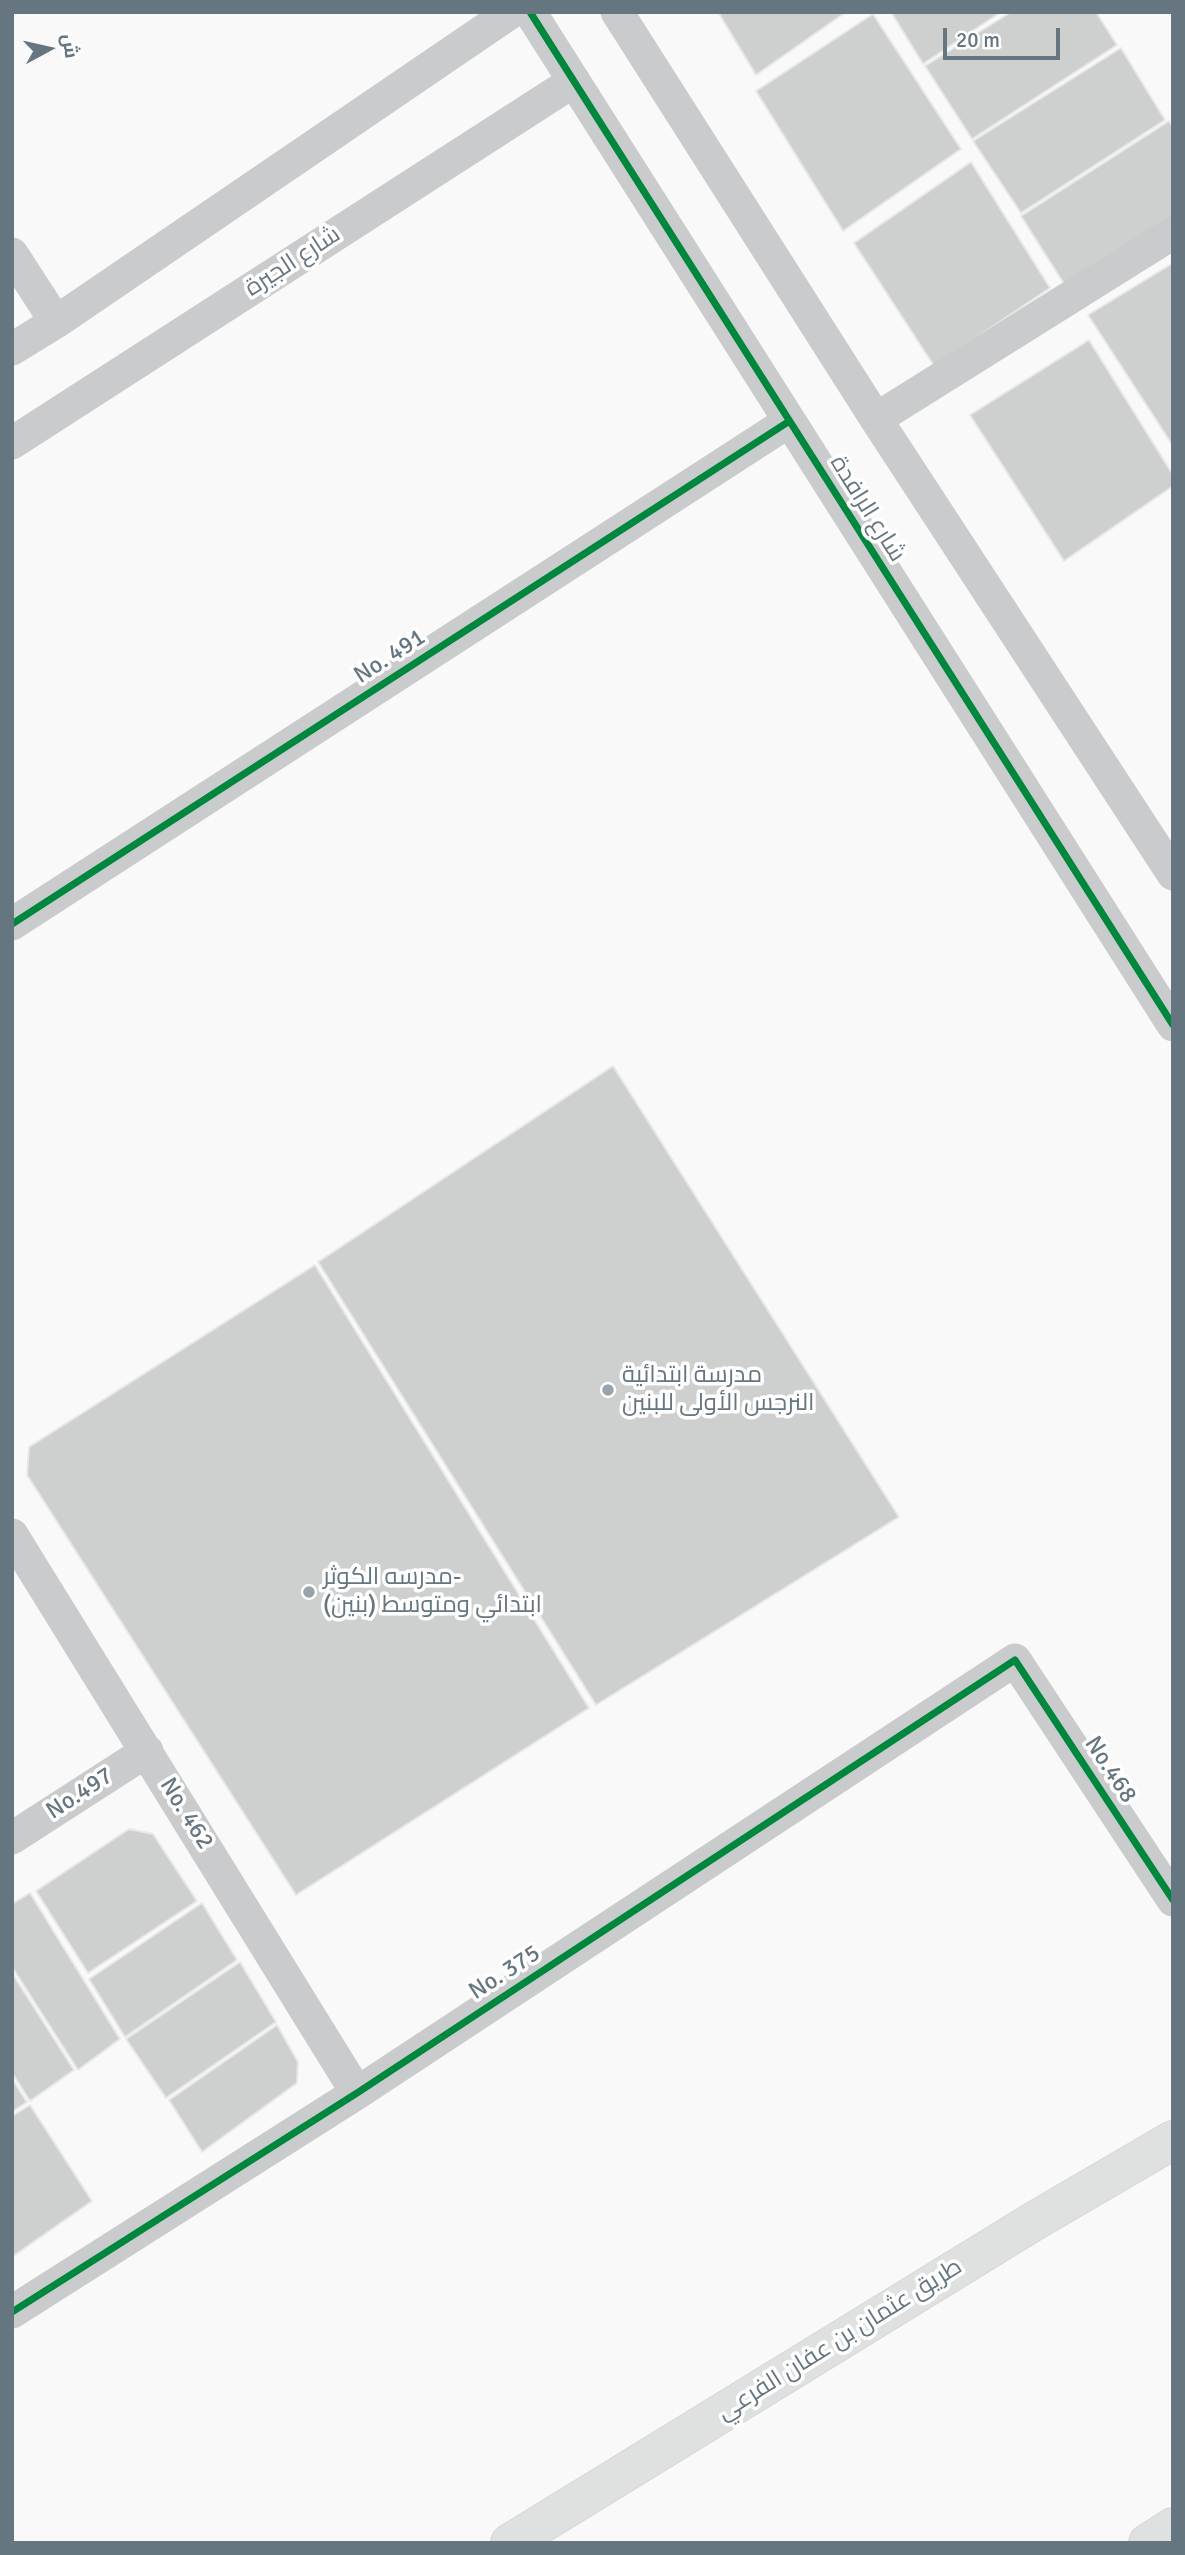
<!DOCTYPE html>
<meta charset="utf-8">
<style>
body{margin:0}
#map{position:relative;width:1185px;height:2555px;overflow:hidden;background:#f9f9f9;font-family:Signika,Cairo,sans-serif}
canvas{display:block}
.frame{position:absolute;inset:0;border:14px solid #667680;pointer-events:none}
.north{position:absolute;left:14px;top:14px;width:70px;height:70px;-webkit-text-stroke:5px #fff;paint-order:stroke;rotate:82deg;font-size:19px;font-weight:700;line-height:28px;text-align:center;color:#667680}
.north::after{content:'';display:block;margin:auto;width:24px;height:32px;background:#667680;clip-path:polygon(50% 0,100% 100%,50% 72%,0 100%)}
.scale{position:absolute;left:943px;top:28px;width:117px;height:32px;box-sizing:border-box;border:4px solid #667680;border-top:0;padding-left:9px;font-size:21px;line-height:24px;white-space:nowrap;color:#667680;-webkit-text-stroke:5px #fff;paint-order:stroke}
</style>
<div id="map">
<canvas width="1185" height="2555"></canvas>
<div class="frame"></div>
<div class="north">ش</div>
<div class="scale">20 m</div>
</div>
<script>
const c = document.querySelector('canvas').getContext('2d');
c.lineJoin = 'round';
function fillPath(path, color) {
  c.fillStyle = color;
  c.fill(path, 'evenodd');
}
function stroke(path, color, width, dash) {
  c.strokeStyle = color;
  c.lineWidth = width;
  c.lineCap = dash ? 'butt' : 'round';
  c.setLineDash(dash || []);
  c.stroke(path);
}
function write(font, color, halo, rows, align = 'center') {
  c.font = font + ' Signika,Cairo,sans-serif';
  c.lineWidth = 7;
  c.setLineDash([]);
  c.textBaseline = 'middle';
  c.strokeStyle = halo;
  c.fillStyle = color;
  for (const [text, x, y, turn = 0] of rows) {
    c.save();
    c.translate(x, y);
    c.rotate((+turn || 0) * Math.PI / 180);
    c.textAlign = isNaN(turn) ? turn : align;
    if (halo) c.strokeText(text, 0, 0);
    c.fillText(text, 0, 0);
    c.restore();
  }
}
const building = new Path2D(`
 M718 12H846L756 75Z
 M891 12H1001L923 64Z
 M1011 12H1096L1117 45 972 139 925 66Z
 M873 14 961 149 843 231 756 91Z
 M1121 48 1165 120 1021 213 973 141Z
 M1169 121 1173 128V219L1066 287 1021 216Z
 M971 162 1050 288 934 366 854 243Z
 M1173 263V446L1088 315Z
 M1089 340 1173 475V486L1064 561 970 415Z
 M613 1066 899 1517 596 1705 318 1262Z
 M315 1265 589 1708 296 1895 27 1475 29 1447Z
 M129 1829 153 1834 197 1901 88 1973 36 1891Z
 M30 1893 120 2039 78 2070 12 1967V1904Z
 M202 1903 237 1960 125 2037 89 1979Z
 M240 1962 276 2022 166 2098 126 2039Z
 M12 1973 74 2070 30 2101 12 2073Z
 M277 2025 298 2062 297 2083 202 2152 169 2100Z
 M12 2079 27 2102 12 2112Z
 M30 2105 92 2201 12 2257V2116Z`);
fillPath(building, '#ced0d0');
stroke(building, '#e8e8e8', 2);
const secondary = new Path2D(`
 M510 2543 1036 2220 1173 2140
 M1148 2543 1173 2527`);
stroke(secondary, '#d5d6d7', 40);
stroke(new Path2D(`
 M530 12 1173 1025
 M617 12 876 419 1173 874
 M12 254 56 322
 M12 349 56 322 511 12
 M876 419 1173 233
 M12 443 574 81
 M12 924 788 422
 M12 1535 357 2093
 M12 1838 147 1751
 M12 2312 357 2093 1015 1660 1173 1900`), '#cacbcc', 33);
stroke(secondary, '#dfe0e0', 38);
stroke(new Path2D(`
 M530 12 1173 1025
 M12 924 788 422
 M12 2312 357 2093 1015 1660 1173 1900`), '#00873e', 7);
for (const [x, y, r, color] of [
 [608,1390,7,"#99a4aa"],
 [309,1592,7,"#99a4aa"]
]) {
  const dot = new Path2D();
  dot.arc(x, y, r, 0, 2 * Math.PI);
  c.fillStyle = color;
  c.fill(dot);
  stroke(dot, '#fff', 2.5);
}
write('24px', '#667680', '#fff', [
 ["شارع الجيرة",293,262,-33],
 ["شارع الرافدة",867,509,58],
 ["No. 491",390,657,-33],
 ["No.468",1110,1770,57],
 ["No.497",80,1794,-33],
 ["No. 462",186,1814,58],
 ["No. 375",505,1973,-33],
 ["طريق عثمان بن عفان الفرعي",840,2340,-32]
]);
write('24px', '#667680', '#fff', [
 ["مدرسة ابتدائية",622,1376],
 ["النرجس الأولى للبنين",622,1404],
 ["مدرسه الكوثر-",323,1578],
 ["ابتدائي ومتوسط (بنين)",323,1606]
], 'left');
</script>
